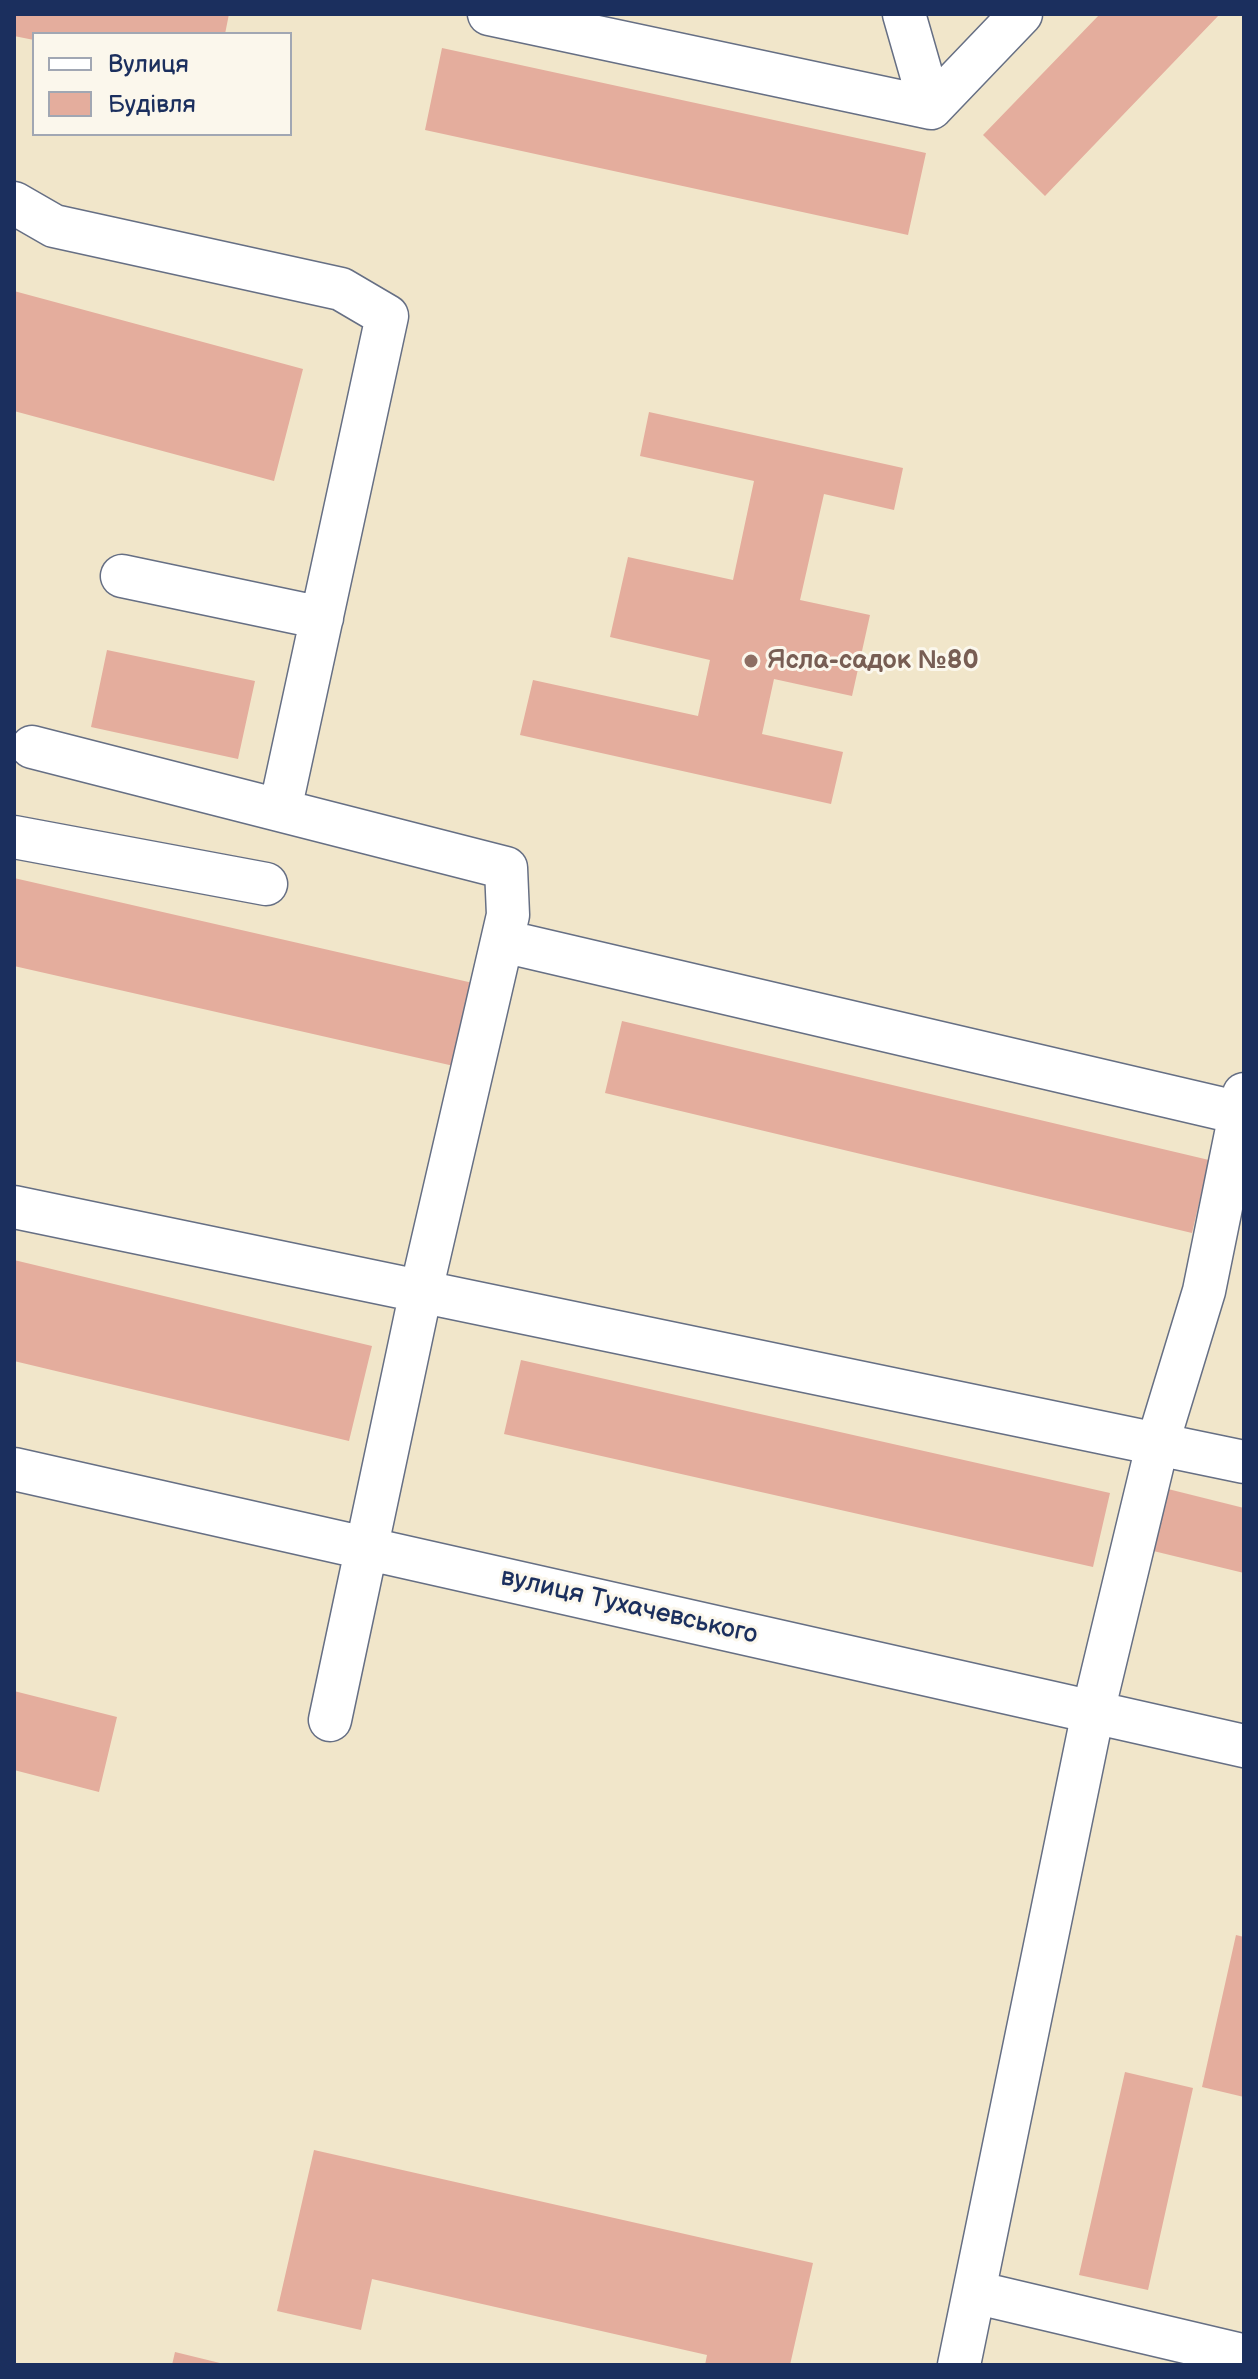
<!DOCTYPE html>
<meta charset="utf-8">
<style>
body{margin:0}
#map{position:relative;width:1258px;height:2379px;overflow:hidden;background:#f1e6ca;font-family:"Balsamiq Sans",sans-serif}
canvas{display:block}
.frame{position:absolute;inset:0;border:16px solid #1b2f5e;pointer-events:none}
.legend{position:absolute;left:32px;top:32px;width:260px;height:104px;box-sizing:border-box;background:#fbf7ec;border:2px solid #a1a7b3;margin:0;padding:10px 14px;list-style:none;font-size:24px;color:#1b2f5e}
.legend li{display:flex;align-items:center;gap:16px;height:40px}
.legend b{width:40px;border:2px solid #a1a7b3}
</style>
<div id="map">
<canvas width="1258" height="2379"></canvas>
<div class="frame"></div>
<ul class="legend">
<li><b style="height:10px;background:#fff"></b>Вулиця</li>
<li><b style="height:22px;background:#e4ad9d"></b>Будівля</li>
</ul>
</div>
<script>
const c = document.querySelector('canvas').getContext('2d');
c.lineJoin = 'round';
function fillPath(path, color) {
  c.fillStyle = color;
  c.fill(path, 'evenodd');
}
function stroke(path, color, width, dash) {
  c.strokeStyle = color;
  c.lineWidth = width;
  c.lineCap = dash ? 'butt' : 'round';
  c.setLineDash(dash || []);
  c.stroke(path);
}
function write(font, color, halo, rows, align = 'center') {
  c.font = font + ' "Balsamiq Sans",sans-serif';
  c.lineWidth = 6;
  c.setLineDash([]);
  c.textBaseline = 'middle';
  c.strokeStyle = halo;
  c.fillStyle = color;
  for (const [text, x, y, turn = 0] of rows) {
    c.save();
    c.translate(x, y);
    c.rotate((+turn || 0) * Math.PI / 180);
    c.textAlign = isNaN(turn) ? turn : align;
    if (halo) c.strokeText(text, 0, 0);
    c.fillText(text, 0, 0);
    c.restore();
  }
}
fillPath(new Path2D(`
 M14 14H229L225 34H34V40L14 36Z
 M1100 14H1220L1045 196 983 135Z
 M442 48 926 153 908 235 425 130Z
 M14 291 303 369 274 481 14 411Z
 M649 412 903 468 894 510 824 494 800 600 870 615 852 696 774 679 762 734 843 752 831 804 520 735 533 680 698 716 710 660 610 637 628 557 733 580 754 481 640 456Z
 M107 650 255 681 238 759 91 727Z
 M14 878 486 986 467 1069 14 966Z
 M622 1021 1209 1160 1192 1233 605 1093Z
 M14 1260 372 1346 349 1441 14 1361Z
 M521 1360 1110 1493 1093 1567 504 1434Z
 M1156 1486 1244 1508V1573L1141 1548Z
 M14 1691 117 1717 99 1792 14 1770Z
 M1236 1935 1244 1937V2097L1202 2087Z
 M1125 2072 1193 2088 1148 2290 1079 2275Z
 M314 2150 813 2263 790 2365H705L707 2355 372 2279 361 2330 277 2311Z
 M175 2352 224 2364V2365H172Z`), '#e4ad9d');
const minor = new Path2D(`
 M489 14 931 108
 M904 14 931 108
 M931 108 1021 14
 M14 203 54 226 341 289 387 316 280 810
 M122 576 322 618
 M32 747 506 868 508 915 421 1291 330 1720
 M14 837 266 884
 M503 941 1240 1113
 M14 1207 1244 1462
 M14 1469 1244 1746
 M974 2292 1237 2354 1235 2365
 M959 2365 1093 1712 1158 1442 1204 1291 1244 1094`);
stroke(minor, '#666f84', 45);
stroke(minor, '#fff', 42);
for (const [x, y, r, color] of [
 [751,661,8,"#8d6e63"]
]) {
  const dot = new Path2D();
  dot.arc(x, y, r, 0, 2 * Math.PI);
  c.fillStyle = color;
  c.fill(dot);
  stroke(dot, '#fbf7ec', 3);
}
write('bold 26px', '#785e54', '#fbf7ec', [
 ["Ясла-садок №80",767,661]
], 'left');
write('26px', '#1b2f5e', '#fbf7ec', [
 ["вулиця Тухачевського",629,1607,13]
]);
</script>
